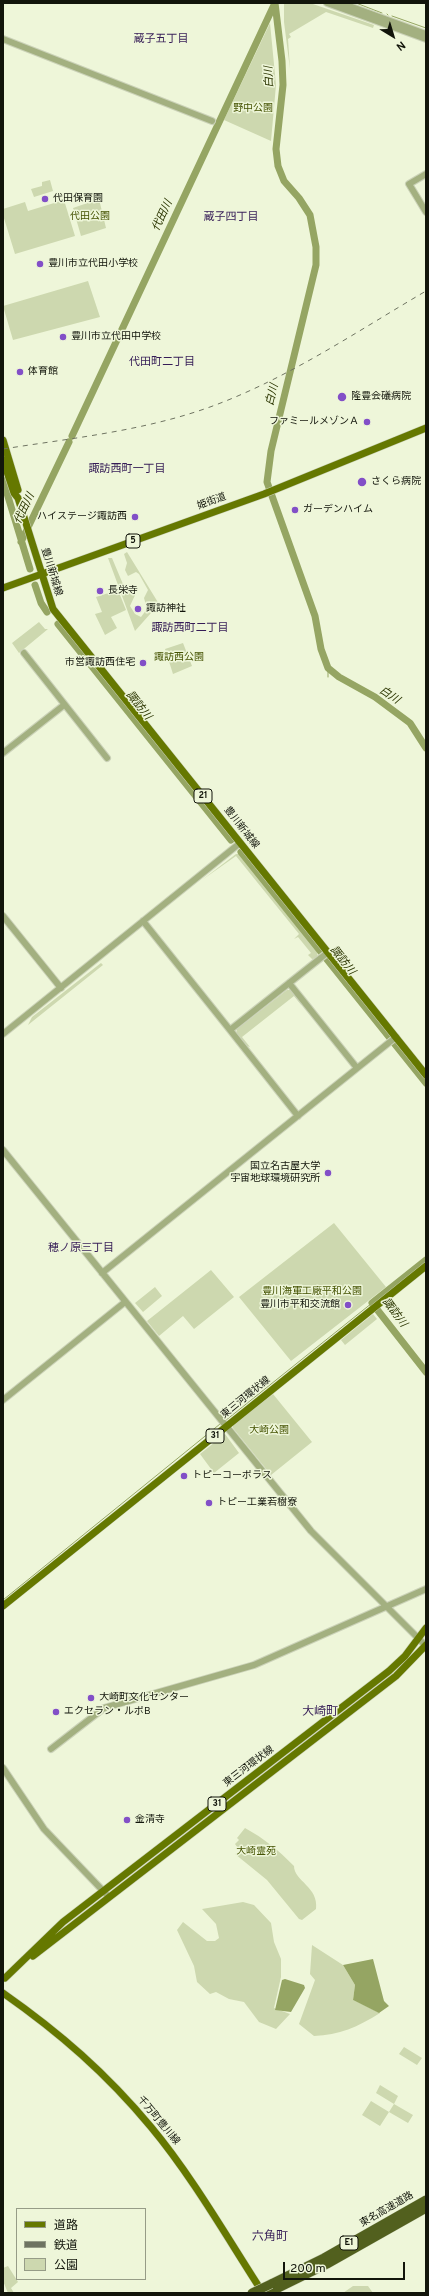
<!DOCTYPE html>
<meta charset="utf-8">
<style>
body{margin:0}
#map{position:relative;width:429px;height:2296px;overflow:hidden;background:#eef6d9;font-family:Overpass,"Noto Sans JP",sans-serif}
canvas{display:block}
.frame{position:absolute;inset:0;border:4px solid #12150b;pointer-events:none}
.legend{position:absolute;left:16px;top:2208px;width:130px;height:72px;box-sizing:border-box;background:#eef6d9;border:1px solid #969c87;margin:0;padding:5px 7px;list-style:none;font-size:12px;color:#12150b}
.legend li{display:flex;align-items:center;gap:8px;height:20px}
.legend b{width:20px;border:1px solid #969c87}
.north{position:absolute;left:373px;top:16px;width:40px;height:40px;-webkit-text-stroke:3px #eef6d9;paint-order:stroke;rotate:142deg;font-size:11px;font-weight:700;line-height:16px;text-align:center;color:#12150b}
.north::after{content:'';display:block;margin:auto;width:14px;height:18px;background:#12150b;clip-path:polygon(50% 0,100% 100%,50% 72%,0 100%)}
.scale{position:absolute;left:283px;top:2262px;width:122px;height:18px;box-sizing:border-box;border:2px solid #12150b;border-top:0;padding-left:5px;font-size:12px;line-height:14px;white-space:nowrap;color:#12150b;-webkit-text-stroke:3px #eef6d9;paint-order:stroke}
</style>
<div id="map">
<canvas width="429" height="2296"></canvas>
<div class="frame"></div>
<ul class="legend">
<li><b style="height:5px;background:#657800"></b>道路</li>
<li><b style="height:5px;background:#6e7361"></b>鉄道</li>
<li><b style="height:11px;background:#cdd8af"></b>公園</li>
</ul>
<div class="north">N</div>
<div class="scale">200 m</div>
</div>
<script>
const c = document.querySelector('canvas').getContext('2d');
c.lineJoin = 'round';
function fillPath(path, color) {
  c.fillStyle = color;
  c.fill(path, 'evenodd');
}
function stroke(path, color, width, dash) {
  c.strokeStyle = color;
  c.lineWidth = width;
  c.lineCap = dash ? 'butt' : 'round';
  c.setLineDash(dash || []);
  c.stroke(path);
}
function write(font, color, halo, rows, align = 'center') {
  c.font = font + ' Overpass,"Noto Sans JP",sans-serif';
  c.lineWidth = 3;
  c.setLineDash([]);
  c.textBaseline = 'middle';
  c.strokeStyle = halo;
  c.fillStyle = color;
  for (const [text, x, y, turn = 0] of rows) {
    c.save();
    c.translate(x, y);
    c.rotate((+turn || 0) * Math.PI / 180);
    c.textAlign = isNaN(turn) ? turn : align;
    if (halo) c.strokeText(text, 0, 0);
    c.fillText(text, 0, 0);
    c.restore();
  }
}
fillPath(new Path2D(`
 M284 3H310L374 25 373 28 326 12 289 34 291 37 288 39 290 69 284 22Z
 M270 23 276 85 271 141 224 120Z
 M50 180 53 191 34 197 31 189 42 186V182Z
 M99 199 106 228 81 236 73 208Z
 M64 200 75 236 15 254 3 215V209L25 202 28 211Z
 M88 281 100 317 13 340 3 306Z
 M127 552 159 604 135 631 108 558H112L125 589 130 588 136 593 130 606 135 614 141 617 147 609 144 598 148 590 139 574 136 572 128 576 125 570 127 563 124 554Z
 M118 590 126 610 111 617 117 628 105 635 95 614 102 612 96 597Z
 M39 622 45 629H48L19 653 12 643Z
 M183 643 192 666 173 674 165 649Z
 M236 854H240L318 950 317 958 312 959 308 955 311 953 298 937 294 939 299 934 236 856 202 880Z
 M101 963 103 965 28 1025 32 1017Z
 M287 990H292L302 1006 294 996 242 1037 250 1047 247 1046 236 1034 237 1029Z
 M334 1223 386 1287 291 1361 239 1297Z
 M211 1270 234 1297 194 1329 183 1316 159 1336 147 1321Z
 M155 1287 162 1296 143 1312 135 1303Z
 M373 1314 377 1319 345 1345 341 1340Z
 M273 1394 312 1442 271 1475 233 1428V1424Z
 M225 1434 239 1453 214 1473 200 1454Z
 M245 1828C265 1839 278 1850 294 1866 294 1881 319 1887 316 1909L302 1920 299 1919 267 1880 235 1854 240 1851 235 1844 239 1840 237 1838Z
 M243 1902 254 1905 271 1923 274 1942 281 1959V1977L274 2008 290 2014 276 2029 259 2022 244 2002 229 1999 216 1992 210 1994 197 1982 194 1966 177 1930 183 1922 207 1941H215L219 1938 216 1924 202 1909Z
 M312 1945 343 1965 355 1985 353 2000 380 2013C358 2027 339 2035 314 2036L299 2024 315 1980 310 1974Z
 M404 2047 422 2058 417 2065 399 2054Z
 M380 2085 398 2096 394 2104 376 2093Z
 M371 2101 389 2112 380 2126 362 2115Z
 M394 2104 413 2115 408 2123 389 2112Z
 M8 2266 18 2282 11 2288 14 2293H8L3 2281V2268Z
 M353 2286H368L373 2293H343Z`), '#cdd8af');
fillPath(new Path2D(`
 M373 1959 384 2001 389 2006 379 2013 353 2000 355 1985 343 1965Z
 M285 1979 304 1985 305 1988 291 2012 275 2010 282 1980Z`), '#95a563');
stroke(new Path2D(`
 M356 3 382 13
 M387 14 388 15
 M392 16 426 28
 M328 677V668
 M225 1421 372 1303
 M3 1600 220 1424`), '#95a563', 1);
stroke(new Path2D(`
 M275 3 282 61 283 85 276 149 278 166 284 181 299 198 310 215 316 247V265L271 451 267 482 315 616 321 649 328 668 339 677 375 697 410 723 426 748
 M72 436 274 5
 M3 480 30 569
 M21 542 69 442
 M35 585 41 603 47 612
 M58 624 231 840
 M241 852 426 1083
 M426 1260 372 1303 426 1372`), '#95a563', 7);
const minor = new Path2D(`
 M327 3 426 39
 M341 3 426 34
 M3 39 212 121
 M426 174 409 184 426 212
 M24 653 107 758
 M3 753 64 705
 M3 916 61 988
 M143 921 230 1030 327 953
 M289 983 357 1068
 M230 1030 298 1116
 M3 1034 240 843
 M3 1150 311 1531 426 1646
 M102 1273 396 1037
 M3 1400 125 1302
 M51 1749 104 1708 254 1665 426 1589
 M3 1768 44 1829 108 1896`);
const major = new Path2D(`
 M3 440 18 490
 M3 460 14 493 18 498 53 609 426 1075
 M3 588 264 494 426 428
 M3 1606 426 1266
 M33 1956 396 1676 426 1645
 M5 1978 63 1922 389 1671 405 1656 426 1628
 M3 1993C60 2033 106 2073 151 2127 192 2176 228 2239 263 2293`);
const highway = new Path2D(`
 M271 2284 324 2258 426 2200
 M268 2293 327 2264 426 2208`);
stroke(minor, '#cbd2b8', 8);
stroke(major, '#cbd2b8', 8);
stroke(highway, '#cbd2b8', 10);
stroke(minor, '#a3b080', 6);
stroke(major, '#657800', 7);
stroke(highway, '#52601e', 9);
stroke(new Path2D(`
 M3 449C73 438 143 431 210 407 287 379 356 332 426 291`), '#6e7361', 1, [5, 5]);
const highwayBridge = new Path2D(`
 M252 2293 271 2284`);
stroke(highwayBridge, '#cbd2b8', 10, []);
stroke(highwayBridge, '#52601e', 9);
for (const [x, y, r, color] of [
 [45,199,4,"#824fc7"],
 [40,264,4,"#824fc7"],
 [63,337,4,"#824fc7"],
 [20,372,4,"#824fc7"],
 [342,397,5,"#824fc7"],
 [367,422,4,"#824fc7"],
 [362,482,5,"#824fc7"],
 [295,510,4,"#824fc7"],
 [135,517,4,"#824fc7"],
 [100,591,4,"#824fc7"],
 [138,609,4,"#824fc7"],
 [143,663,4,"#824fc7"],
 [328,1173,4,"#824fc7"],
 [348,1305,4,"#824fc7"],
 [184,1476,4,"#824fc7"],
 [209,1503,4,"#824fc7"],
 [91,1698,4,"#824fc7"],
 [56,1712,4,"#824fc7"],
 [127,1820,4,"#824fc7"]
]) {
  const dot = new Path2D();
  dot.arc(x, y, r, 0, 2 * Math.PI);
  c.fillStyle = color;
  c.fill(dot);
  stroke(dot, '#eef6d9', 1.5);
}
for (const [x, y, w] of [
 [133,541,14],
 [203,796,18],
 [215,1436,18],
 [217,1804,18],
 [349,2243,18]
]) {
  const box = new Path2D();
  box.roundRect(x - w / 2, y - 7, w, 14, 3);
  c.fillStyle = '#eef6d9';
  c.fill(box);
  stroke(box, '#12150b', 1);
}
write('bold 9px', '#12150b', null, [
 ["5",133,541],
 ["21",203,796],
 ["31",215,1436],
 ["31",217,1804],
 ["E1",349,2243]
]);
write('10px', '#455303', '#eef6d9', [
 ["野中公園",253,109],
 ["代田公園",90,217],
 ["諏訪西公園",179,658],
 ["豊川海軍工廠平和公園",312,1292],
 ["大崎公園",269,1431],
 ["大崎霊苑",256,1852]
]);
write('10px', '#12150b', '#eef6d9', [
 ["代田保育園",53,199],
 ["豊川市立代田小学校",48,264],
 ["豊川市立代田中学校",71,337],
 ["体育館",28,372],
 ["隆豊会礒病院",351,397],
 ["ファミールメゾンＡ",359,422,"right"],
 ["さくら病院",371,482],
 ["ガーデンハイム",303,510],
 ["ハイステージ諏訪西",127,517,"right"],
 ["長栄寺",108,591],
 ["諏訪神社",146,609],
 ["市営諏訪西住宅",135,663,"right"],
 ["国立名古屋大学",320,1167,"right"],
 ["宇宙地球環境研究所",320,1179,"right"],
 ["豊川市平和交流館",340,1305,"right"],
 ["トピーコーポラス",192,1476],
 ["トピー工業若樹寮",217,1503],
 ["大崎町文化センター",99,1698],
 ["エクセラン・ルポB",64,1712],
 ["金清寺",135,1820]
], 'left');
write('10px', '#12150b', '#eef6d9', [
 ["姫街道",212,502,-20],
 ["豊川新城線",51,572,73],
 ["豊川新城線",241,828,52],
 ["東三河環状線",246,1398,-39],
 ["東三河環状線",249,1767,-37],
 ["千万町豊川線",158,2121,50],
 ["東名高速道路",387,2210,-30]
]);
write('11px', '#351c56', '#eef6d9', [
 ["蔵子五丁目",161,40],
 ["蔵子四丁目",231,218],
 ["代田町二丁目",162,363],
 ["諏訪西町一丁目",127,470],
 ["諏訪西町二丁目",190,629],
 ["穂ノ原三丁目",81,1249]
]);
write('italic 11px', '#2b3500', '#eef6d9', [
 ["白川",270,77,-93],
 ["代田川",163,216,-65],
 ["白川",273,395,-76],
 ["代田川",25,509,-64],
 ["白川",389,696,34],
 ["諏訪川",138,706,51],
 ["諏訪川",342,961,51],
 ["諏訪川",394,1313,53]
]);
write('12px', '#351c56', '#eef6d9', [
 ["大崎町",320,1713],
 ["六角町",270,2238]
]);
</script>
